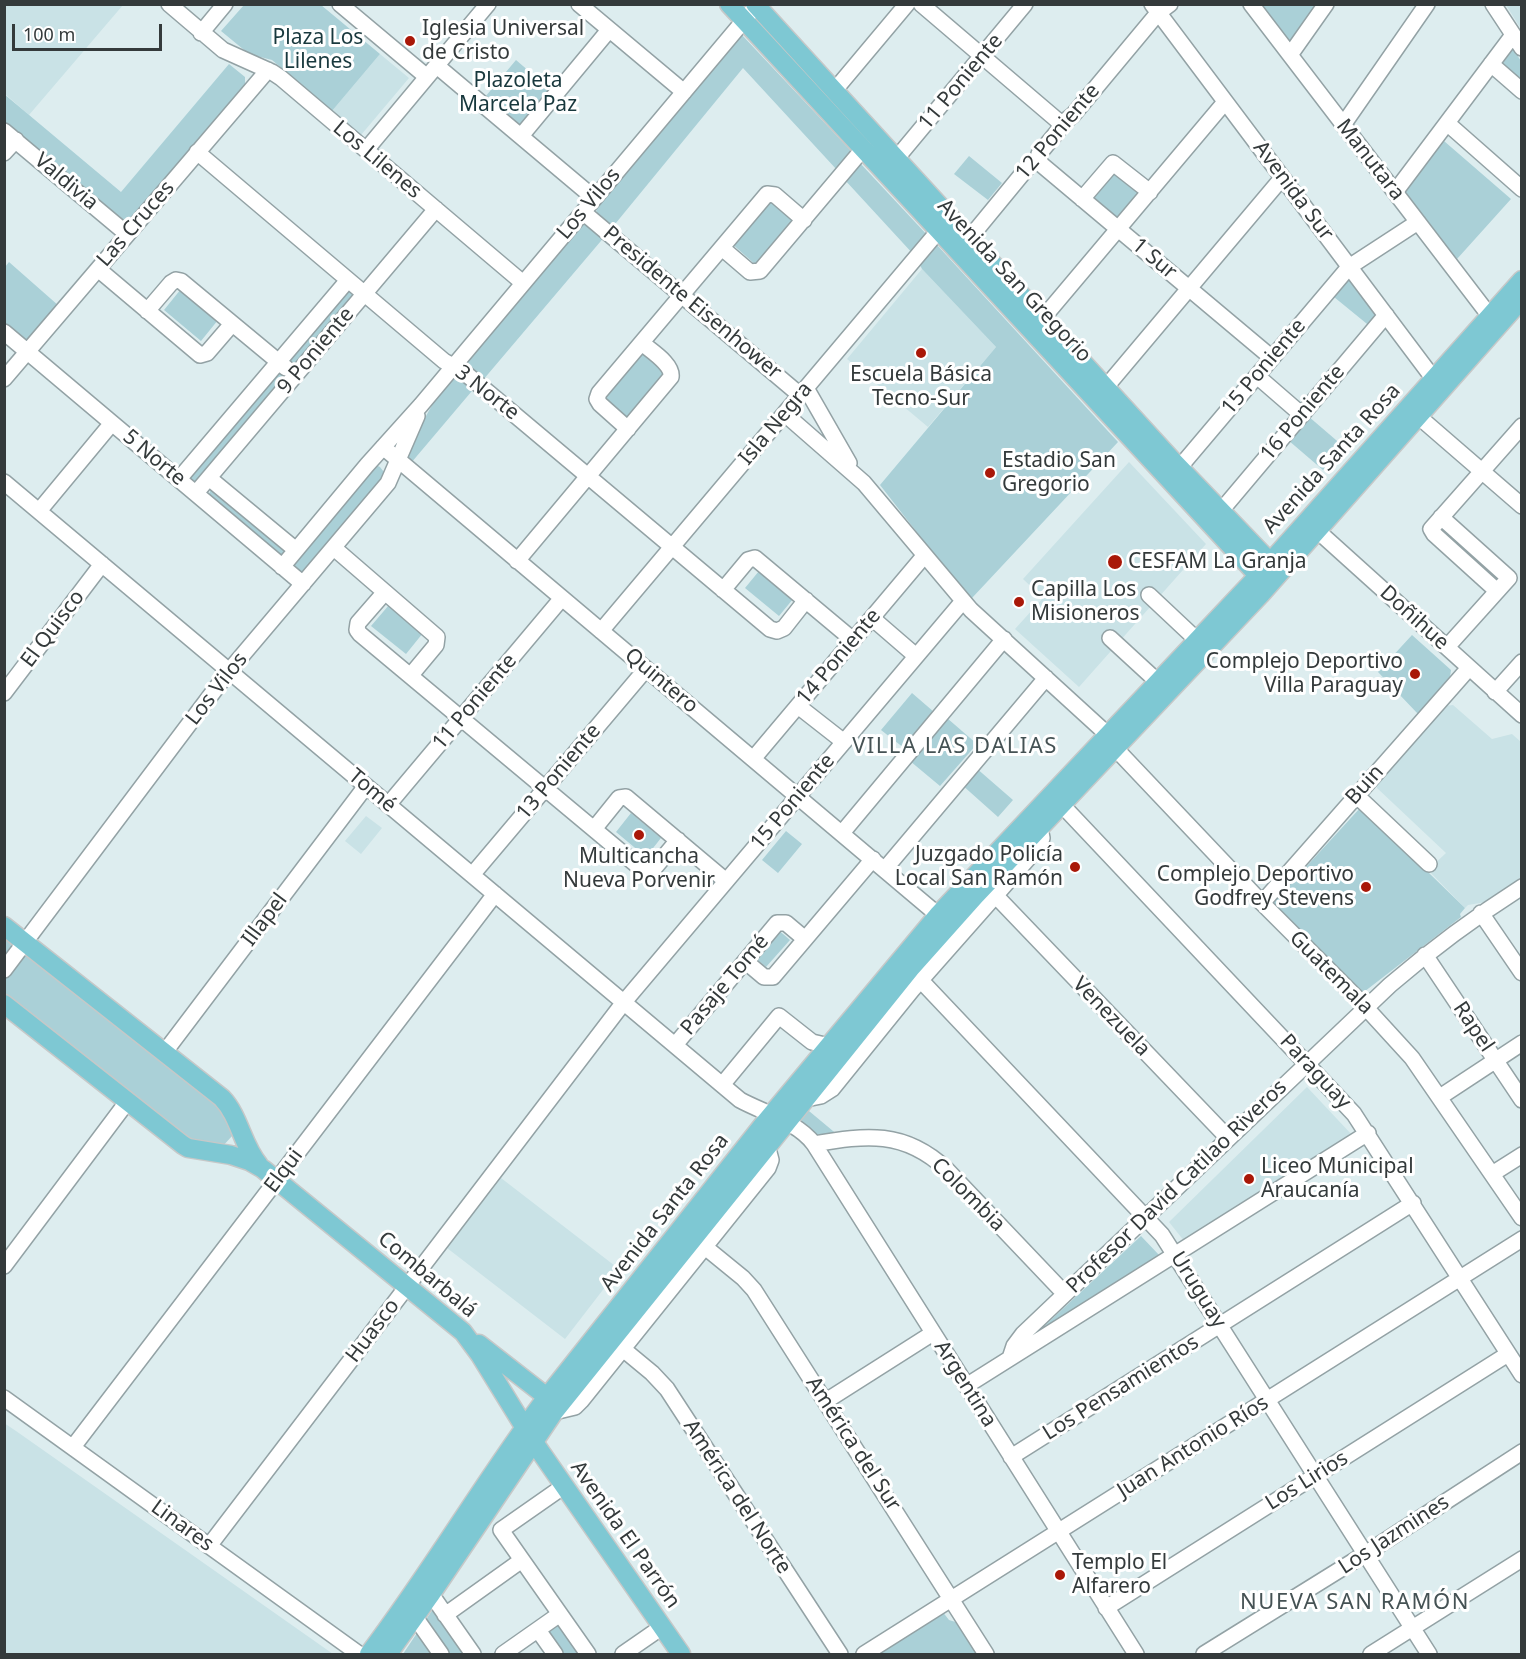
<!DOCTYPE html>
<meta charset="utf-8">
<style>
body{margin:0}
#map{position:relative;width:1526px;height:1659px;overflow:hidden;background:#ddedef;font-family:"Noto Sans",sans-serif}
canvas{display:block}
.frame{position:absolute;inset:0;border:6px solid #343a3b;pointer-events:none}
.scale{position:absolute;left:12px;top:24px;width:150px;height:27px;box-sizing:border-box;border:3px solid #343a3b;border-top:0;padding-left:8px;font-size:18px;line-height:21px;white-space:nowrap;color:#343a3b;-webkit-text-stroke:4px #fff;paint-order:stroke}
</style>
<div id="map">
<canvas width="1526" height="1659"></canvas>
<div class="frame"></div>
<div class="scale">100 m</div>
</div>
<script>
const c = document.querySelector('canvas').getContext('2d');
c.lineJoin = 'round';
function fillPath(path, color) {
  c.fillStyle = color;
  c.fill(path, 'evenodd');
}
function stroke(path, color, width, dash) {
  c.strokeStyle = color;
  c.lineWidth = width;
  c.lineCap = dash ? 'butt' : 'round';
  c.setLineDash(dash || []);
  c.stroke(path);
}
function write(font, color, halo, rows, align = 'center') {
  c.font = font + ' "Noto Sans",sans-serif';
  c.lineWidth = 6;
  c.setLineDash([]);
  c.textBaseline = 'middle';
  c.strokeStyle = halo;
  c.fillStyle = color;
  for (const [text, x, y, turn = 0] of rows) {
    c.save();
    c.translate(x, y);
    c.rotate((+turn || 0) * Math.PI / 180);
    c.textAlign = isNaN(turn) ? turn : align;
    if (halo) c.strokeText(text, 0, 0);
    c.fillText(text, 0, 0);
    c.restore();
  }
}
fillPath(new Path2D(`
 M5 4H123V5L29 115 5 94Z
 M1506 5H1521V29Z
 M380 54 409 78 361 135 332 111Z
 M922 269 996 347 928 427 847 359Z
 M1129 462 1206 544 1079 687 1015 629 1043 598 1023 579Z
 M1453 705 1492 739 1512 734 1521 742V878L1486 902 1468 905 1465 908 1428 870 1446 853 1377 788 1375 782 1444 706Z
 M366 816 382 828 361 854 345 841Z
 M1307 1087 1353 1136 1185 1242 1169 1222Z
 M501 1178 619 1269 565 1339 447 1248Z
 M4 1423 16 1431 333 1654H5Z`), '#c9e2e6');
fillPath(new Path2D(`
 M244 5H321L380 54 332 111 272 60 249 54 221 31Z
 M1261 5H1320L1289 45Z
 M741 34 853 153 837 170 743 68 611 229C603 222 594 217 597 206Z
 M1513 49 1521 61V86L1500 67Z
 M516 60 551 90 520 127 485 97Z
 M229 64 245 77V88L127 225 5 126 4 94 121 192Z
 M1444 141 1511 199 1457 259 1403 191Z
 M969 156 1002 183 988 200 954 174Z
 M859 162 929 237 914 255 844 179Z
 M1110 167 1142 189 1116 220 1090 198Z
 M771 197 796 219 756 265 731 243Z
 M586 222 606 235 483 380 468 365 469 358Z
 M937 245 1118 442 972 598 965 594 880 485 996 347 922 269 920 265Z
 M9 262 59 306 28 340 23 339 5 323V267Z
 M1349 279 1380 318 1372 328 1334 297Z
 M346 288 357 291 295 366 289 365 287 356Z
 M181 289 218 320 201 341 164 310Z
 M642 351 668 371 628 420 600 397Z
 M279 372 286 378 195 483 190 481 188 476Z
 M458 375 477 385 411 463 407 455C415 437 441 381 458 375Z
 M1308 416 1343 446 1323 470 1288 440Z
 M376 465 380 467 387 476 306 572H300L293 566Z
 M211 489 289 550 283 559 210 497 209 494Z
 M1438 522 1499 580V585L1431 531Z
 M759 571 793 599 779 616 745 588Z
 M389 605 423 633 406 654 371 626Z
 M1412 635 1451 670 1450 677 1418 714 1378 672Z
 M912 693 934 712 904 748 881 730Z
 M947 718 977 744 940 786 910 761Z
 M975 767 1013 800 998 817 961 784Z
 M1361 807 1465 908 1460 914 1461 917 1360 995 1272 904Z
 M631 813 661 838 646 857 616 832Z
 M786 831 802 844 778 873 762 860Z
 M776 928 790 940 766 967 753 956Z
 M4 935 220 1104 233 1135 221 1148 189 1144 5 995Z
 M803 1106 839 1136 819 1137 796 1117Z
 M1141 1236 1159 1255 1038 1332Z
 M433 1609 465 1654H403Z
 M942 1611 949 1620 962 1624 982 1654H875Z
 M560 1621 582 1654H559L544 1632Z`), '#aad0d7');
const minor = new Path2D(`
 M169 4 223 50 272 72 281 78 523 283
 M340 4 427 77
 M579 4 684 92
 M921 4 1057 120 1060 125
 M1152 4 1433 378
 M1251 4 1489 315
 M1493 4 1522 48
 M201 33 225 4
 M1290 55 1326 4
 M1491 64 1522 91
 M437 66 594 198
 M834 91 907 4
 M1447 123 1522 189
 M1343 125 1427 4
 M4 131 127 234
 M521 136 609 30
 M366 150 488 4
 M197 152 444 361 465 373 770 629 777 631 784 628 806 600
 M4 153 16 140
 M896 159 1025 4
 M1038 159 1042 165 1272 358
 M1395 192 1513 35
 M1082 199 1113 163 1150 192
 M583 212 800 395
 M963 246 1028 167 1038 159 1039 154 1058 131 1060 125 1073 115 1158 13 1170 4
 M722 248 750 272 760 271 863 149
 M98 269 200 355 207 353 232 324
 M147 311 171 283 176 280 181 281 286 368
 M1043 318 1225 102
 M4 332 303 584
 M1257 376 1302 415
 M4 379 268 70
 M1106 387 1282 178
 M806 388 849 463
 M785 414 864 483 971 610 1108 735
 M1418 416 1522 506
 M628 429 600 404 597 399 599 393 767 194 775 195 804 220
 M383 447 938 915
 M1179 468 1349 267 1418 222
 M209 478 296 550
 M179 479 348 280
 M4 482 740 1100C764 1113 798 1122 814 1144L1136 1654
 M196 493 436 209
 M39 511 112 423
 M1220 512 1386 315
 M1441 517 1509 578 1447 647
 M1310 524 1522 715
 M334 548 437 637 436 645 411 675
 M517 561 671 377C673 364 651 351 642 343
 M282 567 367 465 421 405 751 12
 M723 590 748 560 755 558 853 640
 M1497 591 1434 534 1431 529 1522 426
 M385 592 358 623 357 630 360 634 644 871H652L678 840
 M1149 595 1198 641
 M872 618 916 656
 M601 631 946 222
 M1110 638 1159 683
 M1495 692 1522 662
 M4 693 102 564
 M798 706 844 742
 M1116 749 1262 903 1358 999 1412 1058 1522 1218
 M753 759 924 556
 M1356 795 1429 864
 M388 805 562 598
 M1062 805 1354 1114 1522 1375
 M594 829 619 798 626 797 726 881
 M842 833 1004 639
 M885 869 1046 678
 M472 875 646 669
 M995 895 1228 1138
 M1262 903 1469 668
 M1481 913 1522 973
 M1425 955 1522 1100
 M745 961 764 977H773L873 859
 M910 969 1162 1235 1429 1654
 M4 970 229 671 388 483 417 416
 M675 1045 777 923H786L805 939
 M164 1053 366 786
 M722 1085 779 1016 812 1042 829 1046
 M1440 1097 1522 1043
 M806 1099 821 1096 832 1089 912 990 1040 845 1042 838 1040 828 1034 824
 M814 1144C866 1135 904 1130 946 1169L1065 1294
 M1492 1174 1522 1155
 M705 1247 743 1278 754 1290 986 1654
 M4 1266 127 1102
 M623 1349 652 1373 667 1389 840 1654
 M1010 1358 1014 1346 1023 1334 1390 985C1432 949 1475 917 1522 887
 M966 1386 1368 1133
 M4 1398 359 1654
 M826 1401 933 1333
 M554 1412 575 1407 581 1401 768 1168 771 1160 767 1145
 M73 1447 495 894
 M1011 1457 1413 1203
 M564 1486 501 1530 588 1654
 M209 1546 624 1002 963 601
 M431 1594 473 1654
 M1106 1608 1508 1354
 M445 1615 522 1560
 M415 1617 441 1654
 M538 1630 555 1654
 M503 1654 560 1614
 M623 1654 662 1627
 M864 1654 1522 1239
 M1204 1654 1365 1554 1522 1452
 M1371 1654 1522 1559`);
const major = new Path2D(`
 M729 4 1265 583
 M755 4 1173 461 1270 562 1274 573
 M4 926 222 1098C240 1117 242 1145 259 1165
 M4 1004 183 1145 188 1148 231 1155 249 1161 263 1169 463 1332 480 1355 533 1441 681 1654
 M479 1344 547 1397
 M369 1654C432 1571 485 1480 547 1397L762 1126 938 915 1258 576 1522 280
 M388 1654 431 1594 554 1412 910 969 976 895 1261 594 1522 299`);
stroke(minor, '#93a2a5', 18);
stroke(major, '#c6c8c8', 21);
stroke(minor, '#fff', 15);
stroke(major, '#7ec8d3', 18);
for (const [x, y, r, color] of [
 [410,41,6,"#a91808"],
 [921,353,6,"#a91808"],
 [990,473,6,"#a91808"],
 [1115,562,8,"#a91808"],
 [1019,602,6,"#a91808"],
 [1415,674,6,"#a91808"],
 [639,835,6,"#a91808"],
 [1075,867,6,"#a91808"],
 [1366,887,6,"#a91808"],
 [1249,1179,6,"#a91808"],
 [1060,1575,6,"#a91808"]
]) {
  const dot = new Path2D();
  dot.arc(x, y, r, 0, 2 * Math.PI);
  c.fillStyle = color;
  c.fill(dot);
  stroke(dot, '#fff', 2);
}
write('21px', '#343a3b', '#fff', [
 ["Iglesia Universal",422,29],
 ["de Cristo",422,53],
 ["Escuela Básica",921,375,"center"],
 ["Tecno-Sur",921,399,"center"],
 ["Estadio San",1002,461],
 ["Gregorio",1002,485],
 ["CESFAM La Granja",1128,562],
 ["Capilla Los",1031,590],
 ["Misioneros",1031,614],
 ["Complejo Deportivo",1403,662,"right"],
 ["Villa Paraguay",1403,686,"right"],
 ["Juzgado Policía",1063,855,"right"],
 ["Local San Ramón",1063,879,"right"],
 ["Multicancha",639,857,"center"],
 ["Nueva Porvenir",639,881,"center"],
 ["Complejo Deportivo",1354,875,"right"],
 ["Godfrey Stevens",1354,899,"right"],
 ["Liceo Municipal",1261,1167],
 ["Araucanía",1261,1191],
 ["Templo El",1072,1563],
 ["Alfarero",1072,1587]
], 'left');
write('21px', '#18383d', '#fff', [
 ["Plaza Los",318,38],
 ["Lilenes",318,62],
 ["Plazoleta",518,81],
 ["Marcela Paz",518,105]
]);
write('21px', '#343a3b', '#fff', [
 ["11 Poniente",961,82,-50],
 ["12 Poniente",1058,132,-50],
 ["Los Lilenes",377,160,40],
 ["Manutara",1370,160,52],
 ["Valdivia",66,182,40],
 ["Avenida Sur",1293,191,53],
 ["Los Vilos",589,204,-50],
 ["Las Cruces",136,224,-49],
 ["1 Sur",1154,259,40],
 ["Avenida San Gregorio",1014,281,47],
 ["Presidente Eisenhower",692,303,40],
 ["9 Poniente",316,351,-50],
 ["15 Poniente",1264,367,-50],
 ["3 Norte",487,393,38],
 ["16 Poniente",1303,413,-50],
 ["Isla Negra",776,424,-50],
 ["5 Norte",154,458,40],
 ["Avenida Santa Rosa",1332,459,-48],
 ["Doñihue",1414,618,42],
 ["El Quisco",53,629,-53],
 ["14 Poniente",839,657,-50],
 ["Quintero",661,681,40],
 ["Los Vilos",217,689,-52],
 ["11 Poniente",475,702,-50],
 ["13 Poniente",559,772,-50],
 ["Buin",1365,785,-48],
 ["Tomé",372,791,40],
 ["15 Poniente",793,802,-50],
 ["Illapel",265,920,-53],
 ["Guatemala",1331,973,45],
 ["Pasaje Tomé",725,985,-50],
 ["Venezuela",1111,1017,46],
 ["Rapel",1473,1027,56],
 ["Paraguay",1315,1072,47],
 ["Elqui",284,1171,-53],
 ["Profesor David Catilao Riveros",1177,1187,-44],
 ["Colombia",968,1195,45],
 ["Avenida Santa Rosa",665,1213,-52],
 ["Combarbalá",427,1275,40],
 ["Uruguay",1198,1290,58],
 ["Huasco",373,1331,-53],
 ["Argentina",965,1384,58],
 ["Los Pensamientos",1121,1388,-32],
 ["América del Sur",853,1444,57],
 ["Juan Antonio Ríos",1193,1447,-32],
 ["Los Lirios",1307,1481,-32],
 ["América del Norte",737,1497,57],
 ["Linares",182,1526,36],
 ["Avenida El Parrón",625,1535,55],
 ["Los Jazmines",1394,1535,-33]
]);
c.letterSpacing = '1.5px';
write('22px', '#455254', '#fff', [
 ["VILLA LAS DALIAS",955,747],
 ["NUEVA SAN RAMÓN",1355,1603]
]);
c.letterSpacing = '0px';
</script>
